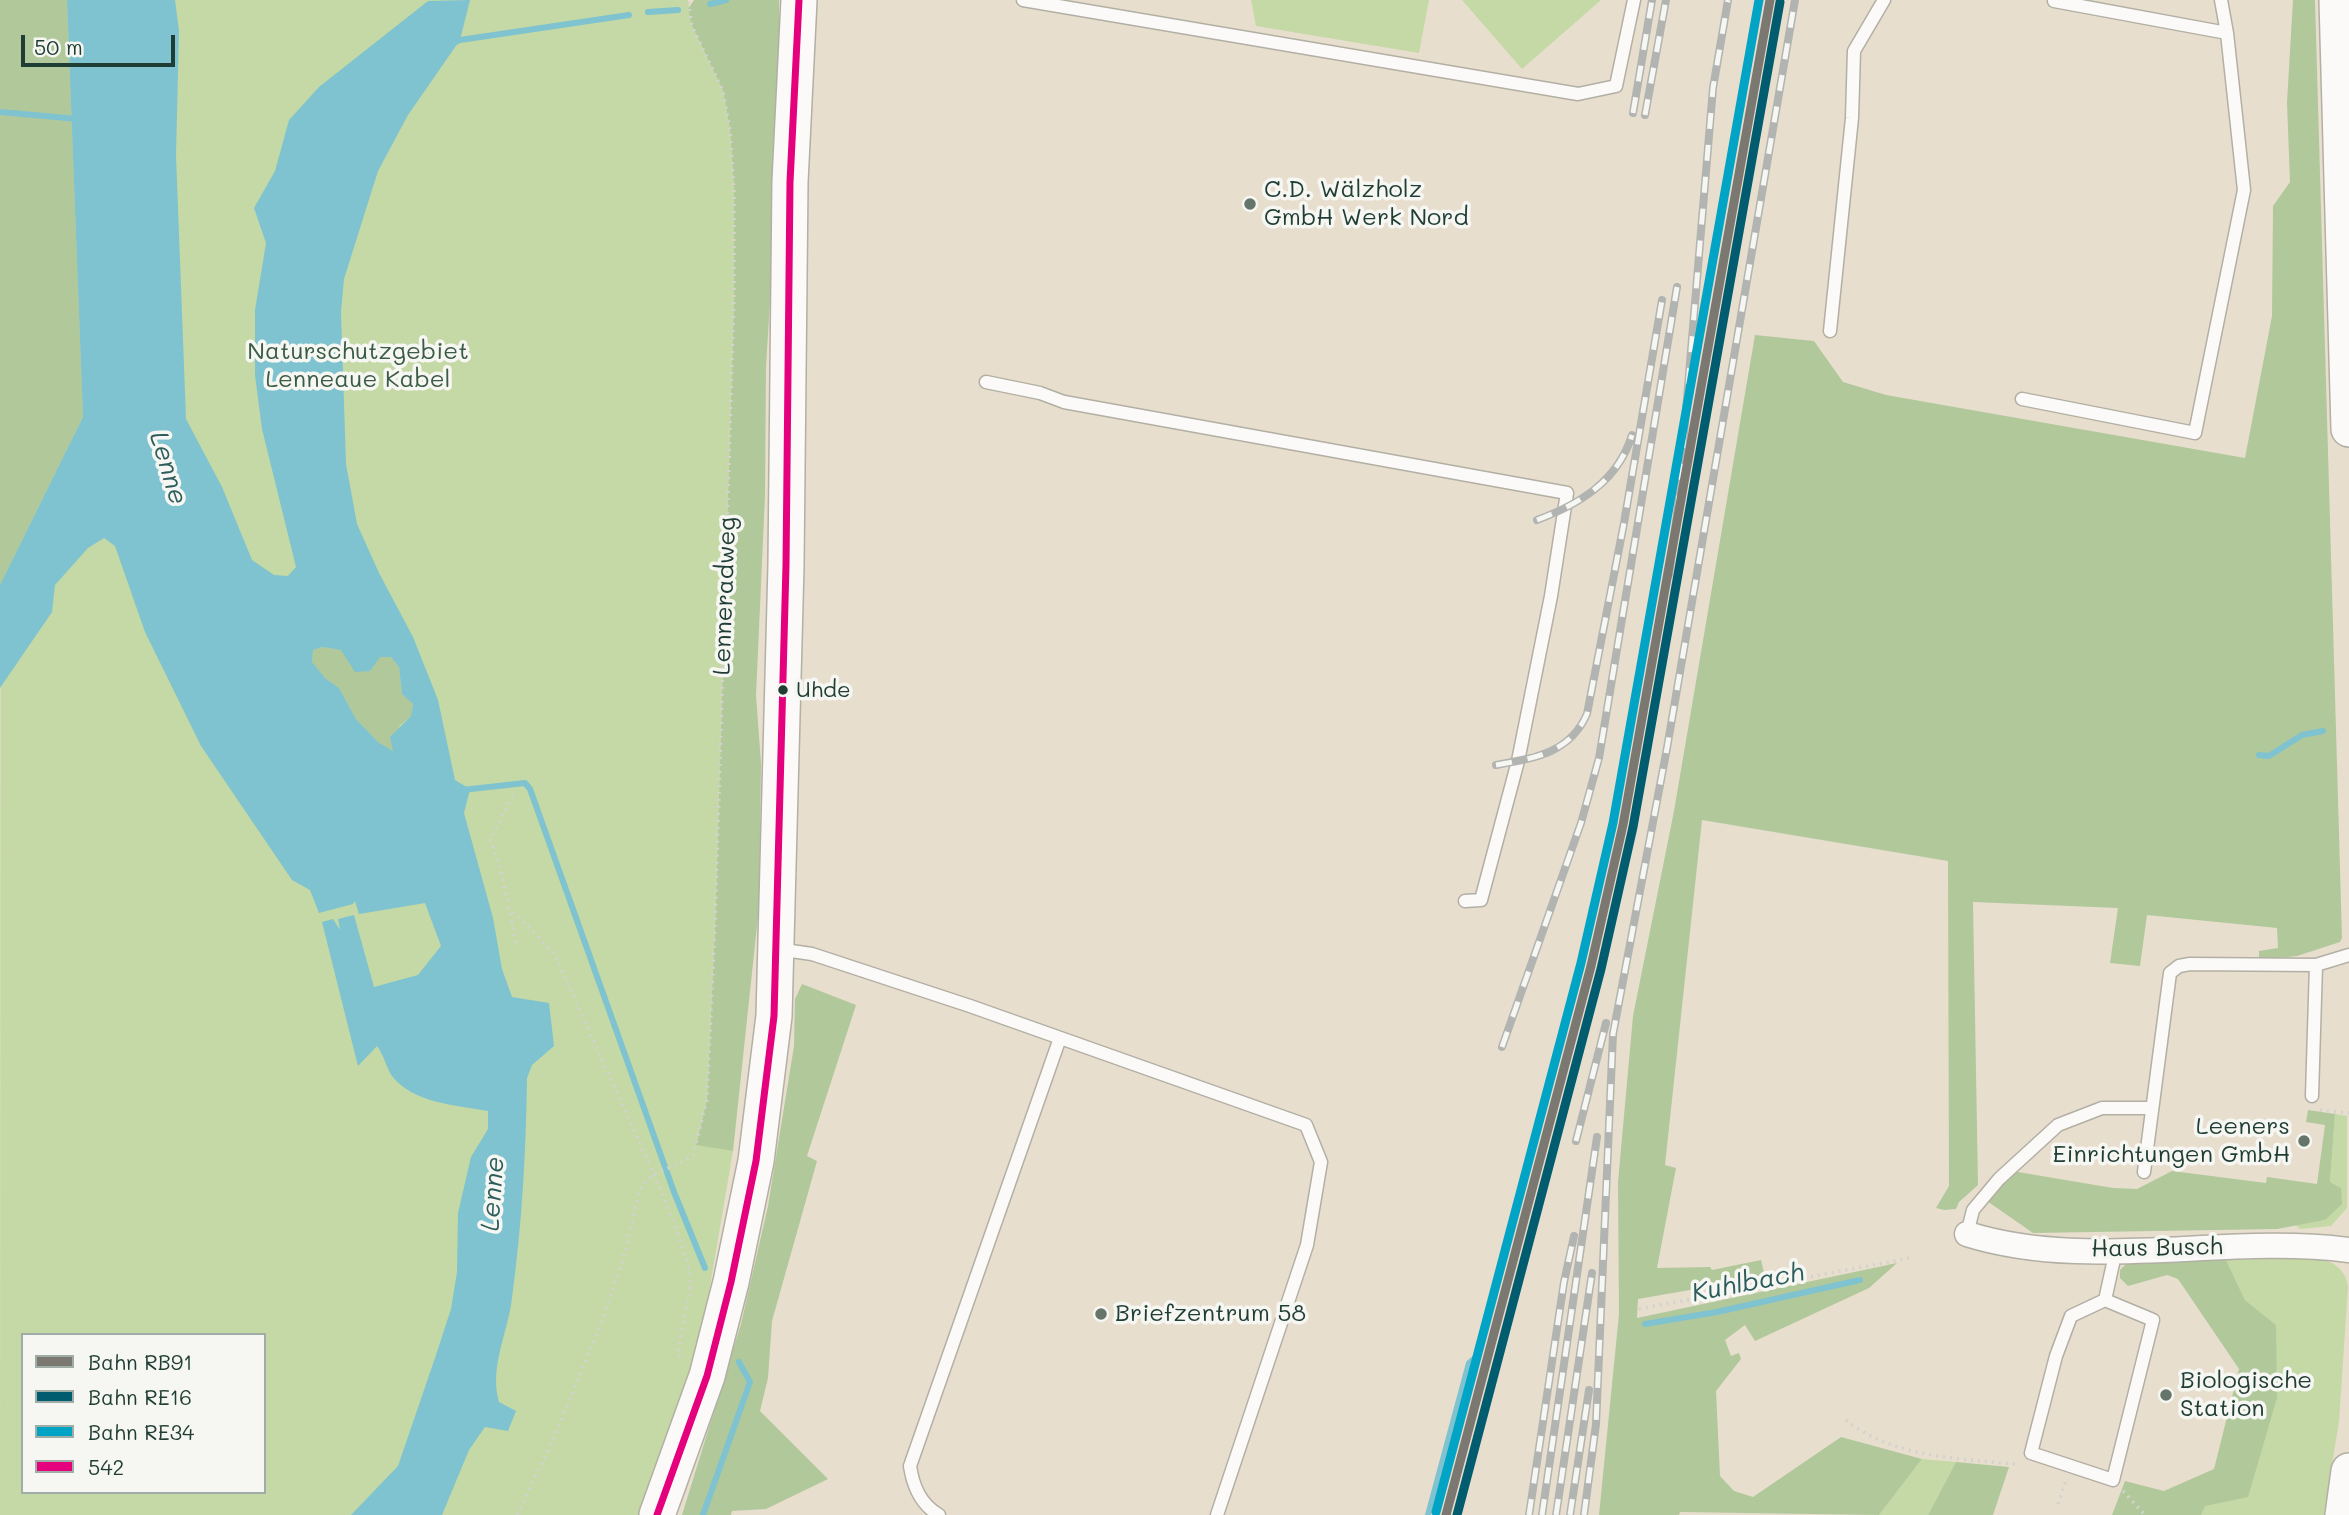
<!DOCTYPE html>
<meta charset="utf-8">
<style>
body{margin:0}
#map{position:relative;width:2349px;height:1515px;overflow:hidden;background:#e8dece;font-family:Mali,sans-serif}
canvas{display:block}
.legend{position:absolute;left:21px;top:1333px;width:245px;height:161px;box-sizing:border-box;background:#f6f6f2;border:2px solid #a0aca6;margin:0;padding:9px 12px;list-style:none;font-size:21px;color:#1f3d34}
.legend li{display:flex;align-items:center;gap:14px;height:35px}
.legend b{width:35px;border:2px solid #a0aca6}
.scale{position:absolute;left:21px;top:35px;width:154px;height:32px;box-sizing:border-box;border:4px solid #1f3d34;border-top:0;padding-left:9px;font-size:21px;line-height:24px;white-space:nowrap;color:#1f3d34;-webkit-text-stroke:5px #f6f6f2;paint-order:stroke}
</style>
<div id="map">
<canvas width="2349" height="1515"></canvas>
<ul class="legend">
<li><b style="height:9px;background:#7b7872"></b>Bahn RB91</li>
<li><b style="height:9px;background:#005c6e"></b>Bahn RE16</li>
<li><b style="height:9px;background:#02a4c6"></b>Bahn RE34</li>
<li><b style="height:9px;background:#e5007d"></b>542</li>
</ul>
<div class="scale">50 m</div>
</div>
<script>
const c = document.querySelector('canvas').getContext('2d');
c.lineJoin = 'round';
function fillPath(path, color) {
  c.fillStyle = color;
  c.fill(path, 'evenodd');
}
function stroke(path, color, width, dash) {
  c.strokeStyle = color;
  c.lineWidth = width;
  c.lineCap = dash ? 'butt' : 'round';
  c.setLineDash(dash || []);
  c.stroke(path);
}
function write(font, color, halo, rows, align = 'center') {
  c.font = font + ' Mali,sans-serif';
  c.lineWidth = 7;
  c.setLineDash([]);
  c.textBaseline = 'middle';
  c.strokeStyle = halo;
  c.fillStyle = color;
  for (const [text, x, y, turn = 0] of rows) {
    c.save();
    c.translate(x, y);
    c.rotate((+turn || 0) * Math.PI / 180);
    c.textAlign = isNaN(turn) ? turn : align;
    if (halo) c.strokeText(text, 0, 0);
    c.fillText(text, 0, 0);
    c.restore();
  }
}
fillPath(new Path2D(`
 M1 0H688L692 26 723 91 730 130 734 190V297L715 926 707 1099 696 1144 733 1151 700 1345 639 1515H0ZM23 1335H264V1492H23Z
 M1251 0H1429L1419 53 1256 26Z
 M1462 0H1601L1522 69Z
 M2335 1114 2347 1116V1208L2331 1226 2300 1229 2296 1225 2325 1220 2341 1188 2330 1182Z
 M2316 1258C2333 1261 2346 1269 2348 1287L2339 1421 2324 1515H2201L2276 1325 2245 1300 2226 1260Z
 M1922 1459 1956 1462 1928 1515H1879Z`), '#c4d9a5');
fillPath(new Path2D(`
 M0 0H67L83 417 0 585Z
 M694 0H779V156L766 367 765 496 756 695 761 763 759 907 733 1151 696 1145 707 1099 715 926 734 297V190L730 130 723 91 692 26 688 9Z
 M2293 0H2315L2342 938 2340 942 2297 956 2259 960V951L2278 948 2277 928 2147 915 2140 966 2110 963 2118 908 1973 902 1978 1185 1959 1202 1956 1209 1944 1210 1936 1208 1949 1186 1948 861 1702 820 1665 1165 1676 1168 1657 1268 1710 1267 1712 1270 1761 1260 1765 1277 1638 1299 1637 1318 1897 1263 1869 1288 1755 1341 1745 1325 1725 1340 1731 1356 1739 1353 1741 1359 1716 1391 1720 1476 1734 1491 1753 1497 1841 1437 1922 1459 1879 1515 1680 1512 1679 1515H1599L1619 1314 1618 1182 1633 1016 1674 811 1755 335 1814 341 1843 382 1886 395 2245 458 2272 316 2273 206 2290 182 2287 102Z
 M322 647 341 650 370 671 380 656 391 657 399 667 402 694 413 704 411 716 399 726 393 751 378 742 356 719 339 688 325 678 312 662 313 650Z
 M802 984 856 1005 807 1156 817 1161 772 1321 768 1378 760 1411 828 1479 766 1509 732 1511 731 1515H682L741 1324 768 1206 794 1046 795 999Z
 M2308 1110 2335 1114 2330 1182 2341 1188 2342 1204 2325 1220 2277 1229 2033 1233 1987 1201 2012 1171 2113 1188 2137 1189 2172 1171 2266 1183 2267 1177 2317 1184 2325 1125 2306 1122Z
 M2226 1260 2245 1300 2276 1325 2277 1398 2248 1497 2205 1506 2201 1515H2112L2125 1481 2164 1491 2214 1469 2239 1369 2178 1279 2167 1275 2128 1286 2120 1278V1270L2128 1262Z
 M1956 1462 2009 1467 1993 1515H1928Z`), '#b1c89b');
fillPath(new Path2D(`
 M67 0H175L179 31 176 155 186 419 222 487 252 560 274 575 288 576 296 567 262 429 255 375V310L266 243 254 208 275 171 289 120 319 87 428 1 470 0 460 40 408 115 378 171 344 279 341 312 346 464 357 524 379 573 413 637 438 700 455 780 470 789 464 813 493 918 502 969 512 997 549 1003 554 1046 532 1065 527 1078C526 1152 522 1224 512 1298 508 1333 489 1367 499 1402L516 1411 508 1431 485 1427 469 1450 442 1515H351L398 1466 436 1355 451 1309 457 1272 458 1213 471 1157 488 1129V1111C457 1105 414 1104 392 1076 386 1067 384 1055 377 1046L358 1066 322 922 333 919 340 930 338 919 354 915 374 987 418 975 441 946 425 903 359 914 355 901 353 904 319 913 310 890 292 880 201 746 145 632 115 546 104 538 88 548 55 585 52 612 0 688V585L83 417ZM322 647 341 650 355 672 370 671 380 657H391L399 667 402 694 413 704 411 716 390 737 393 751 378 742 356 719 339 688 325 678 312 662 313 650Z`), '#7ec3cf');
stroke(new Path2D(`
 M710 4 726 0
 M648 12 678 10
 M453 43 460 40 629 15
 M0 112 78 119
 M2259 755 2269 756 2302 735 2323 731
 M462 790 525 783 530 789 674 1192 705 1268
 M1645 1324 1717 1312 1860 1280
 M703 1515 750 1382 739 1362
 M1428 1515 1469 1363 1475 1358`), '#7ec3cf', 6);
const lane = new Path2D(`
 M1023 0 1578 94 1616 86 1634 0
 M2221 0 2227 33
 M1830 331 1852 118 1854 51 1884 0
 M986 382 1040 393 1064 402 1567 493 1551 596 1518 761 1481 900 1465 901
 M2022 399 2195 433 2244 190 2227 33 2054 1
 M777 949 812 954 970 1006 1306 1125 1321 1162 1307 1245 1217 1515
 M2312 1096 2316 965 2349 955
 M2144 1172 2170 973 2179 966 2190 964 2316 965
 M1967 1234 1973 1210 1999 1179 2058 1125 2102 1108H2152
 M2105 1300 2153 1320 2113 1480 2031 1453 2056 1356 2071 1316Z
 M2105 1300 2116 1250
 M939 1515C920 1504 913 1486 910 1466L1060 1038`);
const street = new Path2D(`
 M1967 1234C2088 1272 2224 1234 2349 1250`);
const secondary = new Path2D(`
 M2337 0 2349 429
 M657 1515 707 1376 731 1282 756 1161 774 1016 786 565 790 182 799 0
 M2343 1515 2349 1471`);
stroke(lane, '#b2afa4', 15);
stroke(street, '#b2afa4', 27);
stroke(secondary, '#b2afa4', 38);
stroke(new Path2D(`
 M513 796 490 839C503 870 510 912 516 946
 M508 907 554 953 663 1195 688 1262 690 1288 678 1351 681 1363
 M2320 1110 2349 1113
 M1639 1309 1910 1258
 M1846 1420C1892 1457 1959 1459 2015 1464
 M2123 1491 2145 1515
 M2058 1504 2066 1480
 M517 1515 554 1438 600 1327 625 1252 641 1186 654 1174 685 1161 693 1155 707 1099 715 926 734 297V190L730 130 723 91 692 26 688 0`), '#d3d2cd', 3.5, [2, 5]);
stroke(lane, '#fcfaf8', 12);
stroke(street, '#fcfaf8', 24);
stroke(secondary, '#fcfaf8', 35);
const rail = new Path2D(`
 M1633 113 1652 0
 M1645 115 1666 0
 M1537 520C1580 504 1618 481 1632 435
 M1669 575 1678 506 1713 88 1728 0
 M1496 765C1535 758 1570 753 1587 714L1624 523 1662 300
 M1502 1047 1581 823 1599 758 1677 287
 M1576 1141 1606 1023
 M1529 1515 1564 1282 1574 1236
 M1542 1515 1597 1137
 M1556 1515 1592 1273
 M1570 1515 1589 1390
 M1584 1515 1596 1424 1613 1034 1667 748 1795 0`);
stroke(rail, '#b2b4b1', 8);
stroke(rail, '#f6f6f2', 5, [16]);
stroke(new Path2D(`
 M657 1515 707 1376 731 1282 756 1161 774 1016 786 565 790 182 799 0`), '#e5007d', 7);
stroke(new Path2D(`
 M1446 1515 1591 966 1623 825 1770 0`), '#7b7872', 9);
stroke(new Path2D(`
 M1457 1515 1601 969 1633 827 1780 2`), '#005c6e', 9);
stroke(new Path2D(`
 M1436 1512 1581 963 1613 823 1759 0`), '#02a4c6', 9);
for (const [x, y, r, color] of [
 [1250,204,7,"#65756a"],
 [783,690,6,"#1f3d34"],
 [2304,1141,7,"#65756a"],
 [1101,1314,7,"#65756a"],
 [2166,1395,7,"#65756a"]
]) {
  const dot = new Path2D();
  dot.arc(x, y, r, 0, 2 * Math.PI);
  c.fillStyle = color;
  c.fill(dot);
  stroke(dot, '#f6f6f2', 2.5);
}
write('22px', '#1f3d34', '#f6f6f2', [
 ["Uhde",796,690]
], 'left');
write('24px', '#1f3d34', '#f6f6f2', [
 ["C.D. Wälzholz",1264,190],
 ["GmbH Werk Nord",1264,218],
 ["Leeners",2290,1127,"right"],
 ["Einrichtungen GmbH",2290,1155,"right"],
 ["Briefzentrum 58",1115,1314],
 ["Biologische",2180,1381],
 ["Station",2180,1409]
], 'left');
write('24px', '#3a5b44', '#f6f6f2', [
 ["Naturschutzgebiet",358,352],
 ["Lenneaue Kabel",358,380]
]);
write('24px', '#1f3d34', '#f6f6f2', [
 ["Lenneradweg",725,596,-88],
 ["Haus Busch",2157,1248,-1]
]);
write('italic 26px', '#2c5c5b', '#f6f6f2', [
 ["Lenne",168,468,73],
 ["Lenne",493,1194,-86],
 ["Kuhlbach",1748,1283,-11]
]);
</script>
